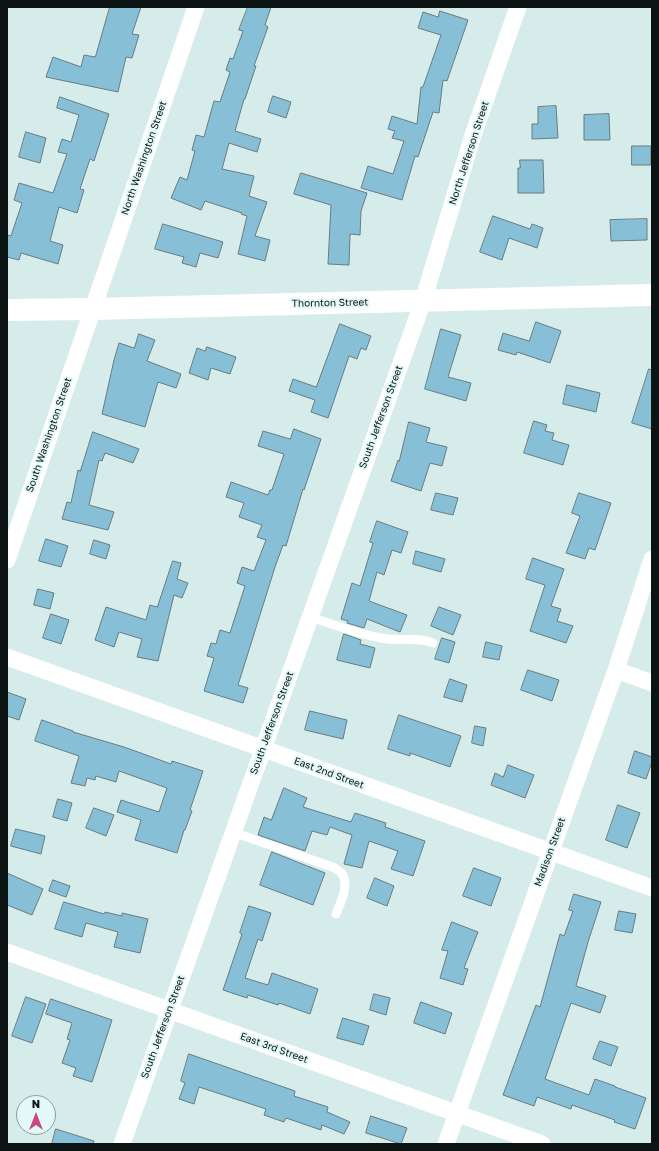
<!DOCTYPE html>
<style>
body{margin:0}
#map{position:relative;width:659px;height:1151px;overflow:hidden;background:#d5ecea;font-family:"Golos Text",sans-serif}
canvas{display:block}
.frame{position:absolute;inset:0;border:8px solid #0c1413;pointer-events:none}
.north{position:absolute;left:16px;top:1095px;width:40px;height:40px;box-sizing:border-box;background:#e2f9f7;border:1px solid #8c9d9c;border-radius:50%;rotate:0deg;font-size:11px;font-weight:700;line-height:16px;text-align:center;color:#0c1413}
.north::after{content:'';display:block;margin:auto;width:14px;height:18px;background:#cd4582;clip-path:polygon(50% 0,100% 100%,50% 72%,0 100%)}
</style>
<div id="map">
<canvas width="659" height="1151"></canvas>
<div class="frame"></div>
<div class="north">N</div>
</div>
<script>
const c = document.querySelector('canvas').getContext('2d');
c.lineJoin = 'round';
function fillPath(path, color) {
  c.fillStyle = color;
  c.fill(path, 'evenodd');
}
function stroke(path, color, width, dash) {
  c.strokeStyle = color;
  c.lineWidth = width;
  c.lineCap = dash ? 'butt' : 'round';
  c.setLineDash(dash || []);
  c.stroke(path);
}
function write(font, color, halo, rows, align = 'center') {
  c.font = font + ' "Golos Text",sans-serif';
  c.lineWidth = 4;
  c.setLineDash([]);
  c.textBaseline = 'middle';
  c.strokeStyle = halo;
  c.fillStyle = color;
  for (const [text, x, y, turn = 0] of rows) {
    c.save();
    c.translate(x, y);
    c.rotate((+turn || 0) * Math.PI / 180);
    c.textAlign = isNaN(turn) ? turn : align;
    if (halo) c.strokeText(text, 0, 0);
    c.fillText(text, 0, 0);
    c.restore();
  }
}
const building = new Path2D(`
 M110 7H141L132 34 139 35 132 58 126 57 118 92 46 77 53 57 81 67 84 55 95 57Z
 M248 7H271L265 25 268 27 254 66H256L245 99H244L235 131 261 139 257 152 229 143 222 169 254 176 249 196 267 202 255 236 270 240 265 261 238 254 247 216 241 214 242 213 205 201 201 210 171 198 180 177 187 180 195 151 192 150 196 135 204 137 214 101 220 102 230 72 226 70 230 58 233 59 243 31 239 30Z
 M440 11 468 20 447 81 443 80 439 113 433 112 418 157 415 156 402 200 361 188 368 166 393 174 404 141 392 138 395 131 388 129 392 116 417 124 421 87H423L441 35 418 28 423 12 438 17Z
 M273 96 291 102 286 118 268 112Z
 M60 97 109 114 94 161 90 159 80 189 84 190 77 213 59 207 50 241 63 245 58 264 21 253 19 260 7 257V235L11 236 22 203 14 200 19 183 53 193 67 154 58 152 62 139 71 142 79 115 57 108Z
 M556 106 558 138 532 139V124H538V107Z
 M609 114 610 140H584V115Z
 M26 132 46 138 40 163 19 157Z
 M632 146H651V165H632Z
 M520 160H543L544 193H518V168H520Z
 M301 173 367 193 361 211 360 235 350 234 349 265 328 264 331 205 294 194Z
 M493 216 530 229 532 224 543 228 537 248 509 238 502 260 480 252Z
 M647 219V240L611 241 610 220Z
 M163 224 223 242 218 258 200 253 196 267 182 263 184 257 155 249Z
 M536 322 561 331 550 363 517 352 516 355 498 350 503 333 529 341Z
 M340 324 371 336 366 350 361 348 357 359 349 356 328 418 311 412 315 400 289 391 293 379 316 387Z
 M441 329 461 335 448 377 471 383 466 401 425 389Z
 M139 334 155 340 147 361 181 374 176 388 158 382 145 427 102 414 114 360 119 343 134 348Z
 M207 347 236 357 230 374 211 368 208 380 189 373 197 348 205 351Z
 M649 369 652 370V429L632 423Z
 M567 385 600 393 596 412 563 404Z
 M534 421 547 425 545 431 554 433 552 440 569 445 563 465 524 453Z
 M409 422 430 428 426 442 447 447 442 466 430 463 421 491 391 481 398 460 399 461Z
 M294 429 321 439 304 490 303 489 286 546 283 545 275 567 238 685 248 688 243 703 204 691 214 658 207 656 211 643 216 644 220 630 230 633 245 586 237 583 242 567 254 571 266 540 257 537 262 525 239 517 244 503 226 497 231 482 268 495 270 490H272L284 454 258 446 263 431 290 439Z
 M93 432 139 449 133 463 105 453 102 461 99 460 89 505 114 512 108 530 62 519 67 502 71 503 78 470 80 471Z
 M436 493 458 498 453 515 431 510Z
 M579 493 611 503 595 550 589 548 585 559 566 553 580 516 572 513Z
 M377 521 408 532 401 553 392 550 384 575 377 572 369 601 407 615 400 632 367 619 364 628 347 623 348 621 341 619 352 583 360 586 373 543 370 542Z
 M46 539 68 546 61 567 39 561Z
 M94 540 110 545 106 559 90 554Z
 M416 551 445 559 441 572 413 564Z
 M533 558 564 569 551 606 561 609 557 621 573 626 566 643 530 631 545 585 526 579Z
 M173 561 181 563 177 579 188 583 182 598 174 595 158 661 137 657 142 639 119 632 114 647 95 640 106 607 146 620 150 605 157 607Z
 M38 589 54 593 50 609 34 605Z
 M439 607 461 615 453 635 431 626Z
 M51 614 69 620 61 644 43 638Z
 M344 634 361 640 360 644 375 648 370 668 337 660Z
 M442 638 455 642 449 663 435 659Z
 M486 642 502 646 499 660 483 657Z
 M528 670 559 680 552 701 521 690Z
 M450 679 467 685 462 702 444 697Z
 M7 692 26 699 19 720 7 716Z
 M310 711 347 720 343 739 305 730Z
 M399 715 461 736 450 767 410 753V756L388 749Z
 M42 720 73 731V732L124 747 171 764 172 761 203 771 190 810 192 811 185 830H184L177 853 135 840 141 820 117 812 121 800 159 812 167 788 119 771 116 782 96 776 95 780 87 778 85 786 71 783 79 756 35 741Z
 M475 726 486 728 483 746 472 743Z
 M635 751 652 757V762L646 779 628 773Z
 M508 765 534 775 525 798 491 785 495 773 503 777Z
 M284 788 307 798 303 807 351 822 355 813 386 823 385 827 425 841 413 876 391 869 398 851 369 841 362 868 344 864 352 835 330 827 327 835 312 831 305 851 258 835 264 817 271 820Z
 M58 799 72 803 67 821 53 817Z
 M618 805 640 813 627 848 606 840Z
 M94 808 114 815 106 836 86 828Z
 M16 829 45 836 41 854 11 846Z
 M272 852 325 873 313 905 260 885Z
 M474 868 501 878 491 906 463 896Z
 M7 873 43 889 32 915 7 905Z
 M375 878 394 886 387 906 367 898Z
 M53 880 70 886 66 897 49 891Z
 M574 894 601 902 588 942 576 986 606 996 600 1013 571 1003 545 1079 589 1095 595 1079 615 1086V1087L646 1098 635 1129 614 1122 615 1120 572 1105 571 1109 537 1097 534 1106 503 1095 536 1005 540 1007 560 934 564 936 573 911 569 910Z
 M64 902 104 914 105 912 122 916V913L148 919 140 953 114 947 118 932 86 923 82 937 55 929Z
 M249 906 271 913 262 941 258 939 245 978 268 985 272 973 318 989 310 1014 279 1003 278 1005 248 995 247 998 223 990 242 934 240 933Z
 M619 911 636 914 632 933 615 930Z
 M452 922 478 932 464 968 468 969 463 985 440 978 448 951 442 950Z
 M374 994 390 998 386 1015 370 1010Z
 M26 997 46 1004 32 1043 12 1036Z
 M51 999 112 1020 92 1082 73 1076 76 1068 62 1063 70 1040 67 1039 72 1023 46 1014Z
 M421 1002 452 1013 445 1034 414 1023Z
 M343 1018 369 1026 363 1045 337 1038Z
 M600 1041 618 1047 611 1066 593 1059Z
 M189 1054 295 1091 294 1096 328 1107 327 1112 350 1122 344 1134 322 1125 321 1130 286 1118 284 1122 264 1115 266 1109 199 1087 194 1104 179 1099 185 1083 181 1081Z
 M371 1116 407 1128 401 1144 366 1133Z
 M56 1129 94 1141 93 1144H52Z`);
fillPath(building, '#87c0d6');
stroke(building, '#687b82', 1);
stroke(new Path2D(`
 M310 617C333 624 358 634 381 638 398 642 417 636 433 643
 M233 832 335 868C337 870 341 872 342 874 350 886 340 903 336 914`), '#fff', 9);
stroke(new Path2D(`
 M7 560 196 7
 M7 657 652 888
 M616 670 652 683
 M7 952 542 1144
 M122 1144 423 301 473 135 518 7
 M446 1144 616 670 652 559`), '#fff', 17);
stroke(new Path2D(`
 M7 310 92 309 652 295`), '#fff', 22);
write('10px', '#0c1413', '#e2f9f7', [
 ["North Jefferson Street",469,153,-72],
 ["North Washington Street",144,158,-71],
 ["Thornton Street",330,303,-1],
 ["South Jefferson Street",381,417,-70],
 ["South Washington Street",49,435,-71],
 ["South Jefferson Street",272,723,-70],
 ["East 2nd Street",329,773,20],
 ["Madison Street",550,852,-70],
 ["South Jefferson Street",163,1027,-70],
 ["East 3rd Street",274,1048,20]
]);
</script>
